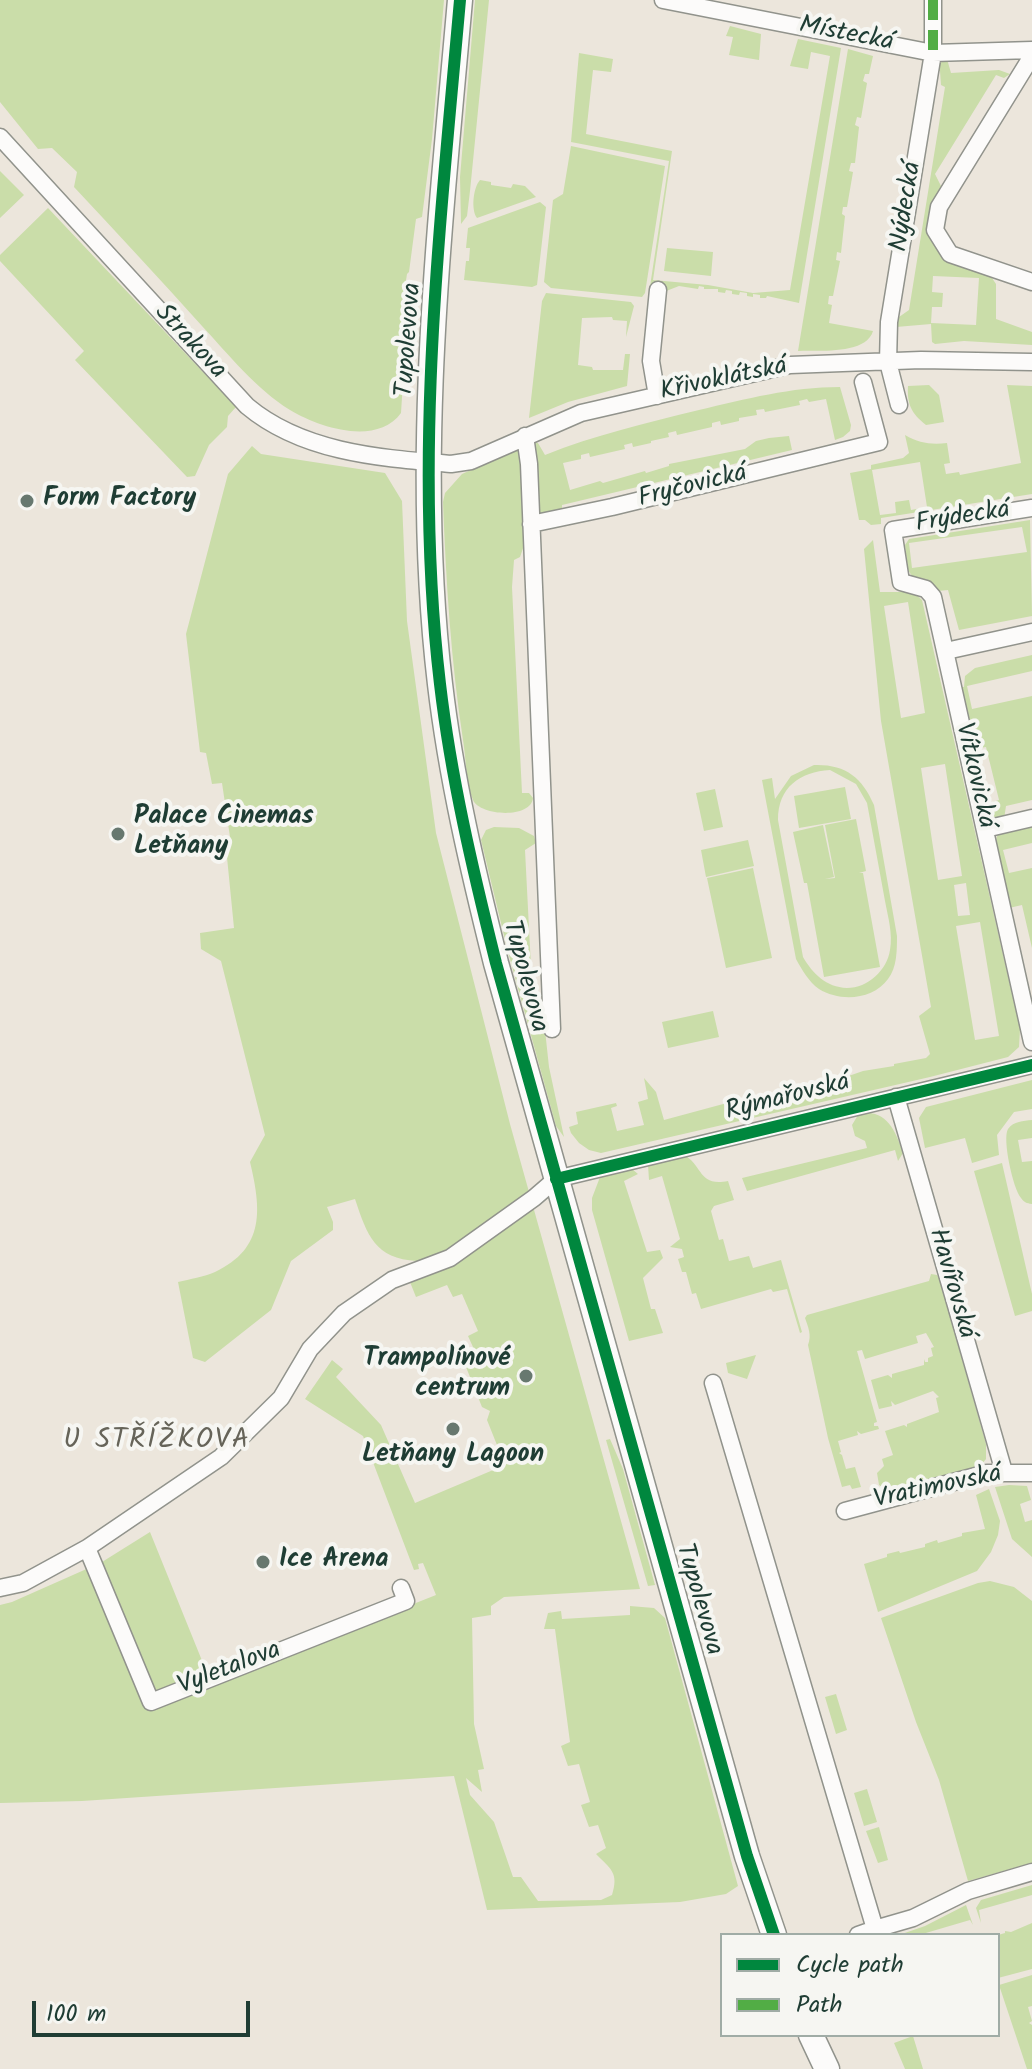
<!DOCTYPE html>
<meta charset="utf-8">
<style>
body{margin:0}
#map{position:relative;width:1032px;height:2069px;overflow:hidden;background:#ece6dc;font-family:Kalam,sans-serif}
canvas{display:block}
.legend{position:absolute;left:720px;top:1933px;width:280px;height:104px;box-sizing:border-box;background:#f6f6f2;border:2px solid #a0aca6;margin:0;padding:10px 14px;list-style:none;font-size:24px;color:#1f3d34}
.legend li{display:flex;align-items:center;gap:16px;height:40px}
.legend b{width:40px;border:2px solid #a0aca6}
.scale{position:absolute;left:32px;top:2001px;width:218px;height:36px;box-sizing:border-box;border:4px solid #1f3d34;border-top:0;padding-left:10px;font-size:24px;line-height:28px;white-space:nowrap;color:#1f3d34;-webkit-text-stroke:6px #f6f6f2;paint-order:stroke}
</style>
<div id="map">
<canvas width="1032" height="2069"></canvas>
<ul class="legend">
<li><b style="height:10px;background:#00873e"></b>Cycle path</li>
<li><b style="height:10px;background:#52ad45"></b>Path</li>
</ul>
<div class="scale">100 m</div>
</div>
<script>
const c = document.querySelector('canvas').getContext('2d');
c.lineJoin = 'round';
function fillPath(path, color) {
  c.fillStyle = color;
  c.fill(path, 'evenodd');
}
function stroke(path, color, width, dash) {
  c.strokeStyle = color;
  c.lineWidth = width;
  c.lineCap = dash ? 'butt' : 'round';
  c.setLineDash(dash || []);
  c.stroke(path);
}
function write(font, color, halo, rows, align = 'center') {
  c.font = font + ' Kalam,sans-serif';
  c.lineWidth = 8;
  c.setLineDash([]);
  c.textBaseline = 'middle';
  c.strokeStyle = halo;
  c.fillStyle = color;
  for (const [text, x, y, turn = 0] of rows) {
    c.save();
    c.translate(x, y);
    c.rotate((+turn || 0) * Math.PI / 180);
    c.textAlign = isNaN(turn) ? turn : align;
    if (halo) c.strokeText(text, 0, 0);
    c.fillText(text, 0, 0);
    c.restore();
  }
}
fillPath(new Path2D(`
 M0 0H444L432 139 422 217 416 219 409 272 407 274 405 287 409 288 401 413C377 446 320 428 290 410 256 389 229 355 202 326 160 279 117 233 74 187L77 172 52 148 38 149 0 102Z
 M475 0H489L470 191 467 216 461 224 460 177Z
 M730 26 761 34 759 60 729 55 733 37 726 36Z
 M798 39 841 48 799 303 767 296 766 298H760V295L753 294V297L747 296V293L740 292 739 295 732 294V291L726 290 725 293 718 292V289H704V287L699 286 698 289 679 286 651 297 649 293 669 161 571 142 579 53 613 59 611 72 593 70 586 134 672 151 653 280 708 285 753 293 790 290 830 56 811 52 808 69 790 66Z
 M848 49 873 56 869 74H865L863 81 867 83 861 118 857 117 855 125 859 127 855 163H851L849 171 853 172 847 207H843L842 214 845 216 841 253 837 252 836 260 840 261 833 296H829L828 304 832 305 829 323 873 331C866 355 819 350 798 351Z
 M947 59 951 73 999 70 1010 74 1004 78 996 75 935 174 941 186 930 219 931 232 992 278 996 284V319L1032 332V345L964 341 935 344 932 342 931 324 896 327 899 317 909 310 945 87 941 85 940 71H935L938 64ZM933 276 979 278 976 325 931 323 932 307H942L943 293 932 292Z
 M571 146 665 166 645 293 642 297 551 288 544 282 553 200 563 194Z
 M0 171 24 195 0 218Z
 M480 180 491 182V185L511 188 513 184 525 186 536 197 477 218C471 210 473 188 480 180Z
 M540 202 546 207 537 285 532 287 464 280 466 261H469L470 248H466L468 228Z
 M48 208 236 407 228 416 227 427 209 445 195 476 187 477 75 360 84 351 0 261V255Z
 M667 248 713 252 711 276 664 271Z
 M546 293 631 302 634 306 626 337 627 321 613 320 612 317 582 318 578 365 592 367 593 370H623L625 354H630L627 386 568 402 529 418 542 301Z
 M929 385 939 395 944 422 926 425C911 413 907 404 908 386Z
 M1007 385 1032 386V494L881 518V524L871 525 865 520H859L850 473 871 469V465L903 458 909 453 905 435C919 443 931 445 947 443L950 463 944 464 946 474 959 472 960 475 1021 463ZM920 462 927 507 911 510 909 500 895 502 896 513 880 515 872 470Z
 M840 387 851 425 850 431 843 437 835 440 826 399 809 402 807 399 799 401 800 405 765 412 764 409 756 410 757 415 739 418V421L721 425 720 421 712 423V427L677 435 676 431 668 433 669 437 651 441V443L633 447 632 443 624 445 625 449 590 457 589 453 581 455V459L563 463 570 490 600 481 603 483 645 471 646 473 669 466V464L745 449 756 441 769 438 789 436 792 450 562 505V510L529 531 520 557 514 560 512 587 522 793H529L533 798C531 819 480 816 473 800 466 783 466 758 463 740 451 661 446 582 443 502L445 493 462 474 533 442 538 443 545 455C595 435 646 423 699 410 746 399 791 387 840 387Z
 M252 446 261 454 385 473 402 501 407 621 436 833 510 1124 640 1589 504 1597 491 1606V1615L472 1618 474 1724 484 1769 478 1770 482 1792 466 1778 470 1795 494 1822 513 1877H521L538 1901 601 1900 612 1895C619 1873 611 1869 596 1854L606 1848 598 1825 589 1827 581 1805 590 1802 579 1764 568 1766 561 1746 570 1742 555 1629H544L548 1613 561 1611 562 1619 630 1615V1606L654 1608 665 1618 738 1886 726 1894 680 1902 487 1910 454 1776 82 1801 0 1803V1605L12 1602 91 1567 151 1708 436 1595 423 1563 418 1564 419 1569 414 1570 363 1436 305 1399 332 1360 343 1369 336 1377 381 1425 415 1503 505 1465 487 1420 490 1411 482 1407 466 1367 473 1347 468 1336 478 1331 462 1294 453 1297 447 1285 416 1297 410 1282 424 1276 417 1261C375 1259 367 1235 355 1199L327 1207 333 1222V1230L291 1261 271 1310 205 1362 193 1358 178 1282C190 1279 204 1277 215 1272 266 1248 261 1208 250 1162L265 1135 221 961 201 949 200 933 234 928 225 837H230L222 783 212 784 206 753 200 752 186 634 228 474Z
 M1030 520 1032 616 959 630 948 590 938 591 928 580 912 576 908 570 905 545 909 539ZM1022 527 1027 552 912 568 909 543Z
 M873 540 880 592H913L922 600 1020 1029 1019 1047 1008 1057 930 1077 601 1153 589 1150 579 1143 571 1133 569 1127 578 1124 576 1112 616 1103 617 1106 611 1108 617 1131 644 1125 638 1102 648 1099 644 1078 656 1092 664 1120 738 1100 751 1099 752 1104 776 1097 783 1098V1095L785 1097 807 1091V1089L840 1084 839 1077 840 1079 863 1071 894 1066V1064L926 1058 930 1054 919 1016 931 1007 881 721 864 549ZM908 602 925 713 901 718 884 606ZM945 764 962 876 938 880 921 768ZM966 883 970 915 958 916 954 885ZM980 922 999 1036 975 1040 956 926Z
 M1032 655V671L967 686 972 709 1032 696V800L1006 806 1004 819C993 819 989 813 986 804L999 800 986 747 974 749 960 687H964L965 676 975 668Z
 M814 765C845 764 862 777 874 805L897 936C897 950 897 968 888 979 873 1000 840 1002 819 989 809 982 802 970 796 959L762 780 772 778 775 799 791 776ZM830 770 856 784 867 803C873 835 879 868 885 901 888 917 893 934 890 950 887 970 868 988 847 988 826 987 813 974 803 957L778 820C778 787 800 772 830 770Z
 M845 787 851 819 799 828 794 796Z
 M715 789 723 827 704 831 696 793Z
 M856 819 866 871 859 873H863L880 967 824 977 807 883H804L793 832 823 825 834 877 825 879 835 878 825 825Z
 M1032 825V843L1003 850 1009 873 1032 868V948L1022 905 1009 908 995 843 998 833Z
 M494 827 519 828 534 836 536 843 525 850 534 1026 543 1027 545 1030 549 1067 564 1137 556 1126 508 952 481 840 486 830Z
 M748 840 754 866 706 877 701 850Z
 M753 868 772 958 726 968 707 878Z
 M713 1011 719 1037 668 1048 662 1022Z
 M1032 1080V1109L1014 1112 997 1135 999 1155 972 1163 965 1138 925 1148 919 1118 926 1107Z
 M865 1113C888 1111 897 1134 903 1153L898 1161 895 1150 747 1191 742 1178 867 1148 865 1141 855 1136 852 1125 858 1115Z
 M1032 1120V1138L1018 1140 1022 1162 1032 1161V1204C1026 1203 1025 1203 1021 1198 1013 1189 1002 1138 1008 1129 1014 1121 1023 1121 1032 1120Z
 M684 1155C703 1165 698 1187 728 1181L734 1200 714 1206 711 1211 719 1240 723 1239 729 1261 749 1256 753 1268 781 1260 802 1332 800 1333 787 1289 773 1292 771 1289 701 1309 696 1293 692 1294 686 1272H682L678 1259 684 1257 682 1249 670 1247 680 1239 662 1176 649 1180 648 1165Z
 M1002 1163 1032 1294V1311L1015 1316 974 1171Z
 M632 1169 638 1174 624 1181 647 1252 660 1250 663 1258 643 1278 651 1309H655L663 1333 629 1341 592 1210V1198L600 1177Z
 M931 1274 937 1275 939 1278 986 1444V1459L978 1469 890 1492 879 1485 877 1473 884 1466 882 1459 893 1455 885 1431 904 1425 907 1427V1424L939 1412 936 1398 939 1397 933 1391 895 1405 891 1401 892 1406 879 1409 871 1380 888 1375 892 1378V1374L924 1365V1359L925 1362H928V1358L933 1356 931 1348 934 1347 926 1333 916 1336 918 1343 865 1359 862 1350 857 1351 877 1422 874 1423V1426H878L879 1429 861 1434 857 1431 858 1435 838 1441 841 1452 839 1453 842 1455 846 1469 855 1467 861 1487 852 1489 850 1485 842 1487 828 1438 808 1345C812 1335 808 1327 805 1318L807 1315 929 1281Z
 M756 1355 747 1379 728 1373 726 1363Z
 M610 1439 623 1469 655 1585 648 1586 606 1440Z
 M1009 1485 1027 1486 1031 1500 1020 1504 1025 1522 1032 1520V1557L1012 1539 995 1487Z
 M989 1489 1000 1521 998 1535 991 1552 977 1571 878 1612 864 1564 887 1557V1554L899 1551 900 1553 925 1547V1544L937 1540 938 1543 962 1536V1533L985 1529 976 1495Z
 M150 1532 207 1673 157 1693 102 1562Z
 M990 1581 1014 1587 1032 1601V1863L968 1881 939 1780 916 1722 881 1618 978 1583Z
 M836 1694 847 1730 836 1734 825 1697Z
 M867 1789 877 1822 864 1826 854 1793Z
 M879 1827 888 1860 878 1863 866 1831Z
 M1032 1885V1895L979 1910 981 1923 976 1908 981 1900Z
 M966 1905 973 1925 970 1920 919 1935H899L925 1926Z
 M1032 1923V1969L998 1978V1935L1005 1933V1931L1011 1932Z
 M1032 1975V2006L1028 2007 1032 2021 1029 2023 1032 2025V2069H1027L999 1985Z
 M913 2036 923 2069H905L894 2043Z`), '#cadda9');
const minor = new Path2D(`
 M663 0 933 53 1032 50
 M1032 56 939 207 935 230 950 254 1032 282
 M0 137 247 406C303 453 381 458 451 464L471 461 581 413 790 365 921 360 1032 362
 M657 396 651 361 658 290
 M899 405 888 362 889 322 933 53V0
 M525 436 529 464 552 1029
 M1032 508 893 530 901 582 926 589 933 597 1032 1042
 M531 524 612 507 879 442 863 382
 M946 651 1032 632
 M985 829 1032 818
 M896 1097 1004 1472
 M713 1383 875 1929 858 1935
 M845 1511 987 1473H1032
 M87 1548 151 1702 406 1601 401 1588
 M0 1588 23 1583 87 1548 221 1457 281 1398 310 1349 344 1313 392 1280 450 1258 534 1198 556 1179 1032 1065
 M875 1929 913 1918 968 1891 1032 1872`);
const secondary = new Path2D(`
 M460 0C440 227 413 456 440 684 451 778 473 871 496 963L747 1856 774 1935
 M811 2035 827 2069`);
stroke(minor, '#91938c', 19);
stroke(secondary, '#91938c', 27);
stroke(minor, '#fcfbfa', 16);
stroke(secondary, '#fcfbfa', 24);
stroke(new Path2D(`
 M933 0V53`), '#52ad45', 10, [20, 10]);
stroke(new Path2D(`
 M460 0C440 227 413 456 440 684 451 778 473 871 496 963L747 1856 774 1935
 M556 1179 1032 1065`), '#00873e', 12);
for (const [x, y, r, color] of [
 [27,501,8,"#67786f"],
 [118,834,8,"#67786f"],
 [526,1376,8,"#67786f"],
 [453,1429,8,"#67786f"],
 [263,1562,8,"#67786f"]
]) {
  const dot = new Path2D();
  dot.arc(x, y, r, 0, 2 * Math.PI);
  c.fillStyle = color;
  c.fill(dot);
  stroke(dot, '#f6f6f2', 3);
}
write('26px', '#1f3d34', '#f6f6f2', [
 ["Místecká",846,36,11],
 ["Nýdecká",908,207,-81],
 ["Tupolevova",411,340,-86],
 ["Strakova",189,343,47],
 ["Křivoklátská",724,381,-12],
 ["Fryčovická",693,488,-14],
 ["Frýdecká",963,519,-9],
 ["Vítkovická",973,776,77],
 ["Tupolevova",523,977,75],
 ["Rýmařovská",788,1099,-14],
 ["Havířovská",950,1284,74],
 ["Vratimovská",938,1489,-12],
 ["Tupolevova",697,1600,74],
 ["Vyletalova",230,1670,-21]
]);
write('bold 26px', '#1f3d34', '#f6f6f2', [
 ["Form Factory",43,501],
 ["Palace Cinemas",134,819],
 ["Letňany",134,849],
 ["Trampolínové",510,1361,"right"],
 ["centrum",510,1391,"right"],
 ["Letňany Lagoon",453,1457,"center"],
 ["Ice Arena",279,1562]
], 'left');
c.letterSpacing = '2px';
write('28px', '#666459', '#f6f6f2', [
 ["U STŘÍŽKOVA",157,1442]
]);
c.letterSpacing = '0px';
</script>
